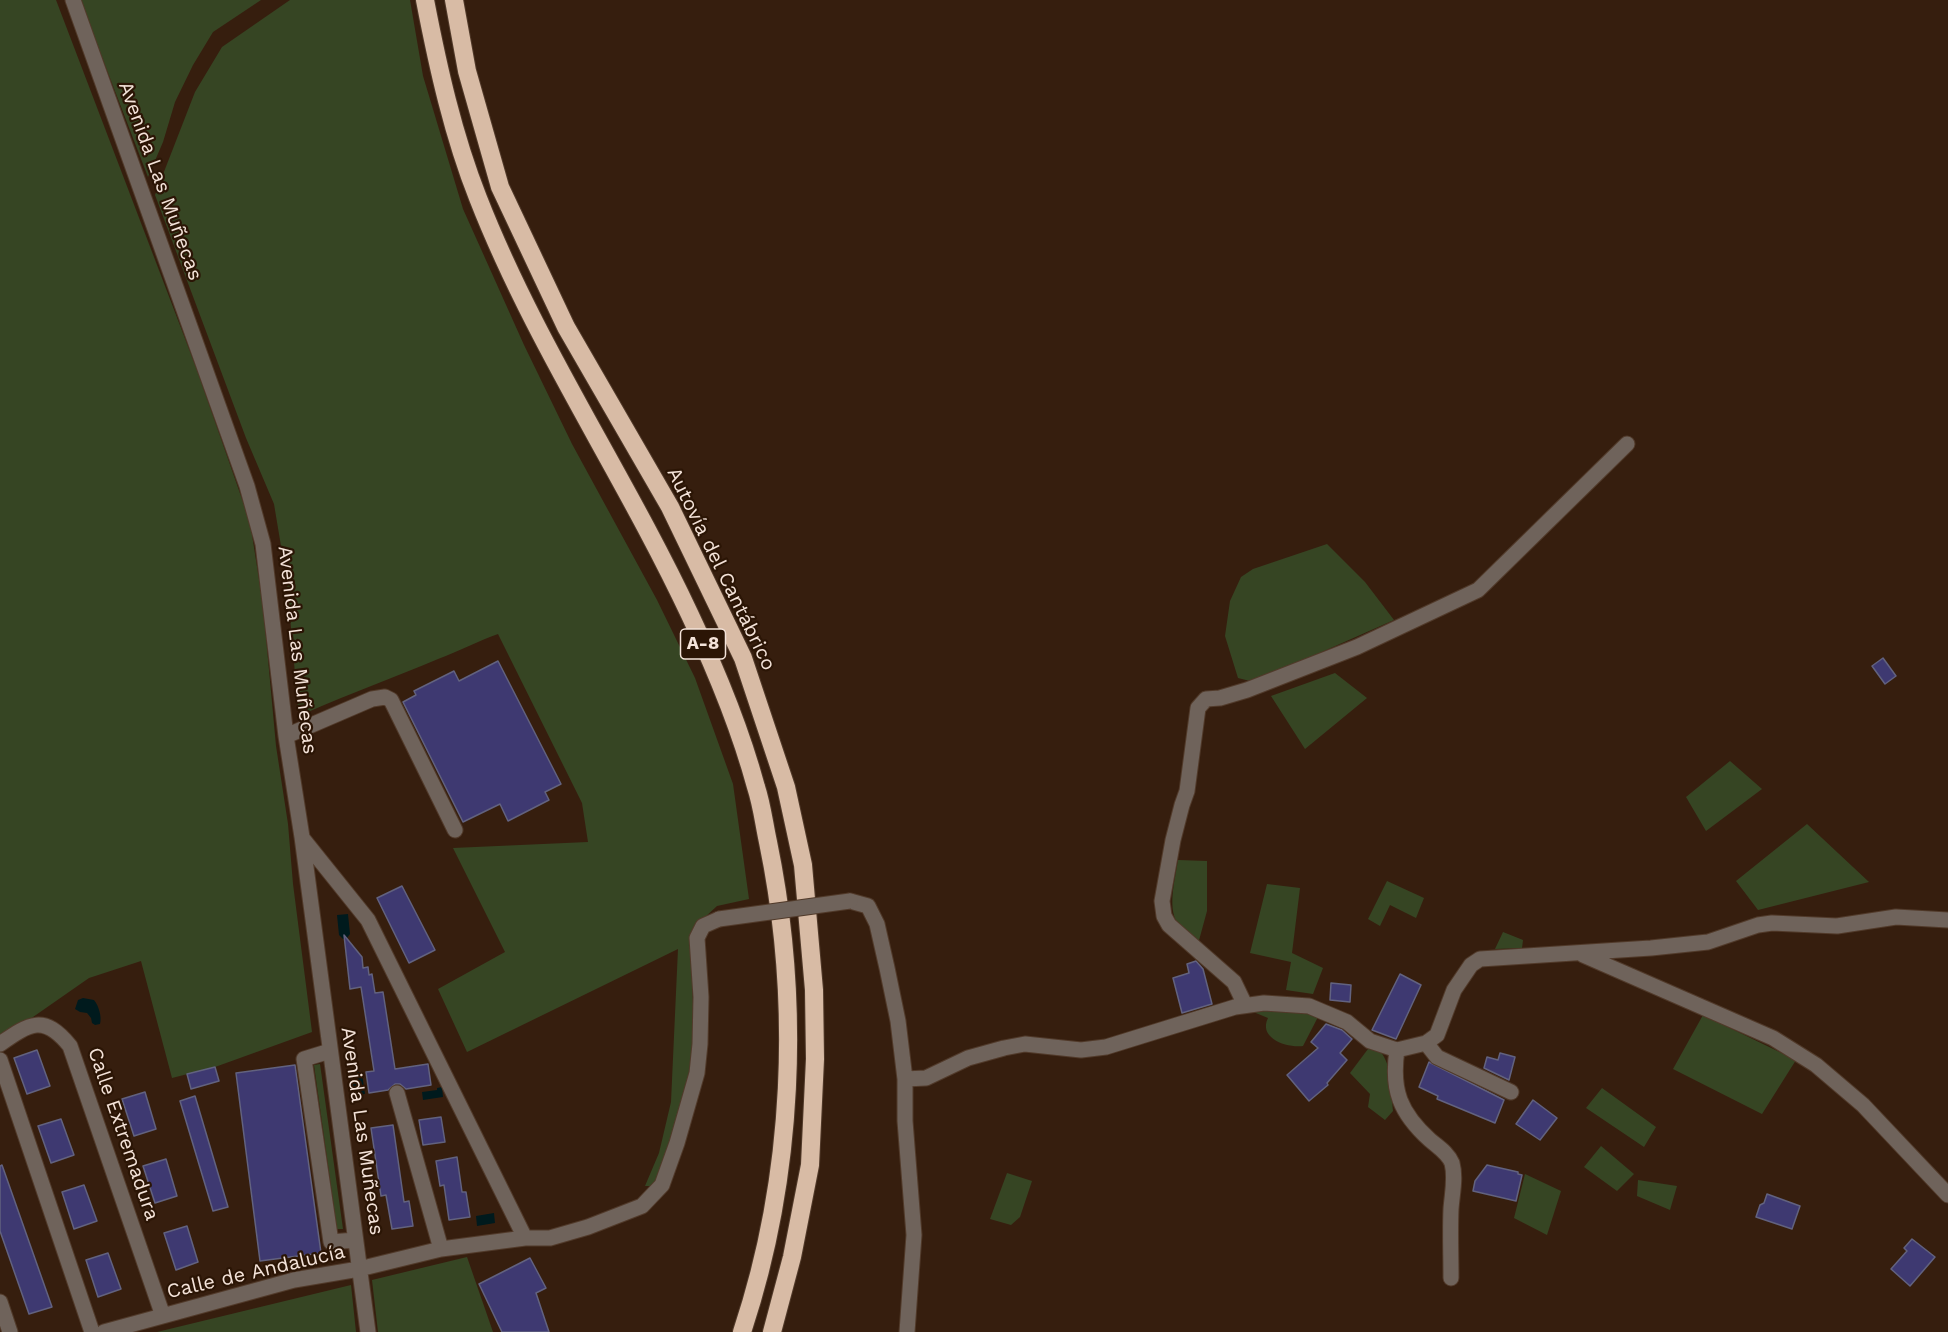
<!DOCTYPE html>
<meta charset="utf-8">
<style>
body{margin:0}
canvas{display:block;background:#361e0e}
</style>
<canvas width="1948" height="1332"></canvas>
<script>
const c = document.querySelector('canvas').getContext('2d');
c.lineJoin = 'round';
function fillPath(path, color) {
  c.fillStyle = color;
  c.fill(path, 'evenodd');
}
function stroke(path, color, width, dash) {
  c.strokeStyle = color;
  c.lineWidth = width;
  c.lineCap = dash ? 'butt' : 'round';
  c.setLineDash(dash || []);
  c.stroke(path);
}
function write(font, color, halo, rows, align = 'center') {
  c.font = font + ' "Work Sans",sans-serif';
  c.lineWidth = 4.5;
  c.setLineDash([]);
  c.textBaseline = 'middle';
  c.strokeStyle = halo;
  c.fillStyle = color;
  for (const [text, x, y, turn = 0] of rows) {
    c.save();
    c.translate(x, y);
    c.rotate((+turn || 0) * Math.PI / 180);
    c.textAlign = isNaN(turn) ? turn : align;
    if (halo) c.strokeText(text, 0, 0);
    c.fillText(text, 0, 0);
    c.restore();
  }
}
fillPath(new Path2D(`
 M0 0H56L197 370 250 522 263 605 276 746 288 824 293 884 312 1032 215 1067 172 1078 141 961 89 978 0 1040Z
 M80 0H261L213 32 193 65 175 102 163 142 148 177Z
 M290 0H410L423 76 463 209 524 345 572 444 657 600 695 678 733 784 749 899 717 906 704 918 691 953 694 1031 690 1074 667 1153 653 1186H645L659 1153 671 1102 678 949 467 1052 438 989 505 952 453 848 588 842 582 803 498 634C478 641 459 651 438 659 395 677 351 693 308 712L298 708 287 582 274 504 246 438 155 195 195 92 222 47Z
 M1327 544 1365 582 1394 620 1254 682 1238 678 1225 636 1230 601 1241 577 1253 569Z
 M1335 673 1367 698 1305 749 1271 696Z
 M1730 761 1762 789 1706 831 1686 797Z
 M1807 824 1869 882 1758 910 1736 881Z
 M1178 860 1207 861V911L1198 944C1192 938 1185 933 1180 927 1166 911 1175 880 1178 860Z
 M1387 881 1424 898 1416 918 1390 905 1380 926 1368 919Z
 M1267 884 1300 888 1292 953 1323 968 1313 994 1286 990 1291 962 1250 953Z
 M1503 932 1523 940 1522 948 1495 949Z
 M1263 1007 1319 1015 1303 1046C1286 1048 1258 1038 1268 1018L1251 1011Z
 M1703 1015 1796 1060 1762 1114 1673 1069Z
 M1368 1049 1380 1051C1393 1067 1391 1091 1393 1111L1385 1120 1368 1107 1370 1094 1350 1073Z
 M320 1064 343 1229H337L314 1065Z
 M1602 1088 1656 1127 1644 1147 1586 1108Z
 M1601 1146 1634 1174 1617 1191 1584 1167Z
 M1007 1173 1032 1181 1020 1217 1011 1225 990 1219Z
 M1525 1174 1561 1191 1547 1235 1514 1218Z
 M1638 1180 1677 1186 1670 1210 1637 1196Z
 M467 1257 493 1332H378L372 1280Z
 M351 1285 356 1332H157Z`), '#364523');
fillPath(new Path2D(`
 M348 914 350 934 347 938 343 939 339 935 337 915Z
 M83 998 94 1000C99 1006 102 1017 100 1024L95 1025 92 1023 91 1018 87 1013 80 1012 75 1009 78 1000Z
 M355 1071 362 1073 365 1094 354 1095 352 1074Z
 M442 1087 443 1097 423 1100 422 1092 437 1090V1088Z
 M494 1213 495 1223 477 1226 476 1216Z`), '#001a1d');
const building = new Path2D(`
 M1883 658 1896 676 1885 684 1872 666Z
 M498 661 561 784 545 792 549 800 508 821 500 804 463 822 403 702 416 695 414 691 454 671 459 681Z
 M402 886 435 950 409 963 377 898Z
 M344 935 362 957 363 968 368 967 369 975 372 974 375 993 383 992 395 1069 428 1064 431 1085 406 1089 400 1084H395L388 1090 369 1093 366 1072 374 1071 361 987 350 989Z
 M1196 961 1203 969 1212 1004 1182 1013 1173 978 1189 973 1187 964Z
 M1400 974 1421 985 1396 1039 1372 1030Z
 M1331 983 1351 985 1350 1002 1330 1000Z
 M1326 1024 1342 1030 1352 1039 1340 1053 1347 1060 1327 1083 1328 1085 1309 1101 1287 1075 1318 1048 1311 1042Z
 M37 1050 50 1086 27 1094 14 1058Z
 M1500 1053 1515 1057 1509 1080 1484 1068 1487 1057 1498 1060Z
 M1429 1062 1504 1100 1495 1123 1437 1099 1438 1096 1419 1087Z
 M295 1065 321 1253 260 1261 236 1073Z
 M215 1067 219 1081 191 1089 187 1074Z
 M145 1092 156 1129 134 1136 122 1099Z
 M195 1096 228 1207 213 1211 180 1101Z
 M1533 1100 1557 1118 1540 1140 1516 1124Z
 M441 1117 445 1142 423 1145 419 1120Z
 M61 1119 74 1155 51 1163 38 1126Z
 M393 1125 404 1202 409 1201 413 1226 392 1229 386 1195 381 1196 371 1128Z
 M457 1157 462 1192H466L470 1217 449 1220 444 1185 440 1186 436 1161Z
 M166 1159 177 1196 155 1203 143 1166Z
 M2 1165 52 1307 29 1314 0 1231V1166Z
 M1487 1165 1518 1172V1174L1522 1175 1516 1201 1473 1191 1475 1181Z
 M84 1185 97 1221 74 1229 62 1192Z
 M1767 1194 1800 1206 1792 1229 1756 1217 1760 1205 1764 1203Z
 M187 1226 198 1262 176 1270 164 1233Z
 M1912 1239 1935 1257 1910 1286 1891 1269 1907 1251 1904 1248Z
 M108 1253 121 1289 98 1297 86 1260Z
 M530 1258 546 1288 536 1293 549 1332H502L479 1284Z`);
fillPath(building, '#3e3971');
stroke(building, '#62627f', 1.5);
const minor = new Path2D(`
 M73 0 247 486 263 544 286 736 302 837 368 1332
 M286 736 372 699 385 697 391 700 455 830
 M303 839 368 920 525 1238
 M850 901 868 906 877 924 887 968 898 1021 905 1079V1121L914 1235 907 1332
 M1583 955 1773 1038 1816 1065 1863 1105 1948 1195
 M1245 1005 1234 982 1169 925 1164 916 1162 901 1173 840 1182 805 1187 791 1198 708 1206 699 1220 698 1247 690 1357 647 1478 590 1627 444
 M1426 1043 1437 1057 1511 1092
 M0 1044C30 1023 44 1014 70 1046L163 1316
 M1397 1050C1391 1090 1400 1113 1430 1140 1438 1147 1448 1153 1452 1163 1456 1178 1452 1194 1451 1209 1450 1232 1451 1255 1451 1278
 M330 1051 304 1059 331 1242 355 1240
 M0 1060 92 1332
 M905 1079 926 1078 968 1058 1004 1048 1025 1044 1081 1050 1106 1047 1235 1007 1264 1003 1309 1006 1347 1022 1370 1041 1397 1050 1426 1043 1437 1035 1454 990 1471 965 1480 959 1651 948 1708 942 1758 925 1772 923 1837 926 1896 917 1948 920
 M397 1093 441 1249
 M0 1302 10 1332
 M104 1332 294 1280 359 1269 441 1249 525 1238H550L588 1227 642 1206 662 1185 677 1143 697 1073 700 1044 701 997 697 938 703 926 719 919`);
const highway = new Path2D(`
 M425 0C438 67 453 135 478 198 535 344 624 474 690 615 716 670 740 728 756 787 762 805 764 824 768 842 801 1002 794 1176 742 1332
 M454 0 467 71 500 187 566 327 670 507 743 658 786 787 803 865 814 990 815 1059 810 1165 792 1257 772 1332`);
stroke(minor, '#513a2a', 17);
stroke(highway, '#513a2a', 20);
stroke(minor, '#6f635b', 15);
stroke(highway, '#d8bba5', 18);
const minorBridge = new Path2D(`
 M719 919 850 901`);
stroke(minorBridge, '#513a2a', 17, []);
stroke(minorBridge, '#6f635b', 15);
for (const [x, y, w] of [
 [703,644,45]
]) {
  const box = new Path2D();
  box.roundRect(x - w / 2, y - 15, w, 30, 4.5);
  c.fillStyle = '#2b1505';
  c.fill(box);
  stroke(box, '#f4e3d9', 1.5);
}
write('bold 18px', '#f4e3d9', null, [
 ["A-8",703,644]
]);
write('20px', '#f4e3d9', '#2b1505', [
 ["Avenida Las Muñecas",160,181,70],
 ["Autovía del Cantábrico",721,569,64],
 ["Avenida Las Muñecas",297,650,83],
 ["Avenida Las Muñecas",362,1131,82],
 ["Calle Extremadura",123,1134,71],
 ["Calle de Andalucía",256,1272,-13]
]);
</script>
